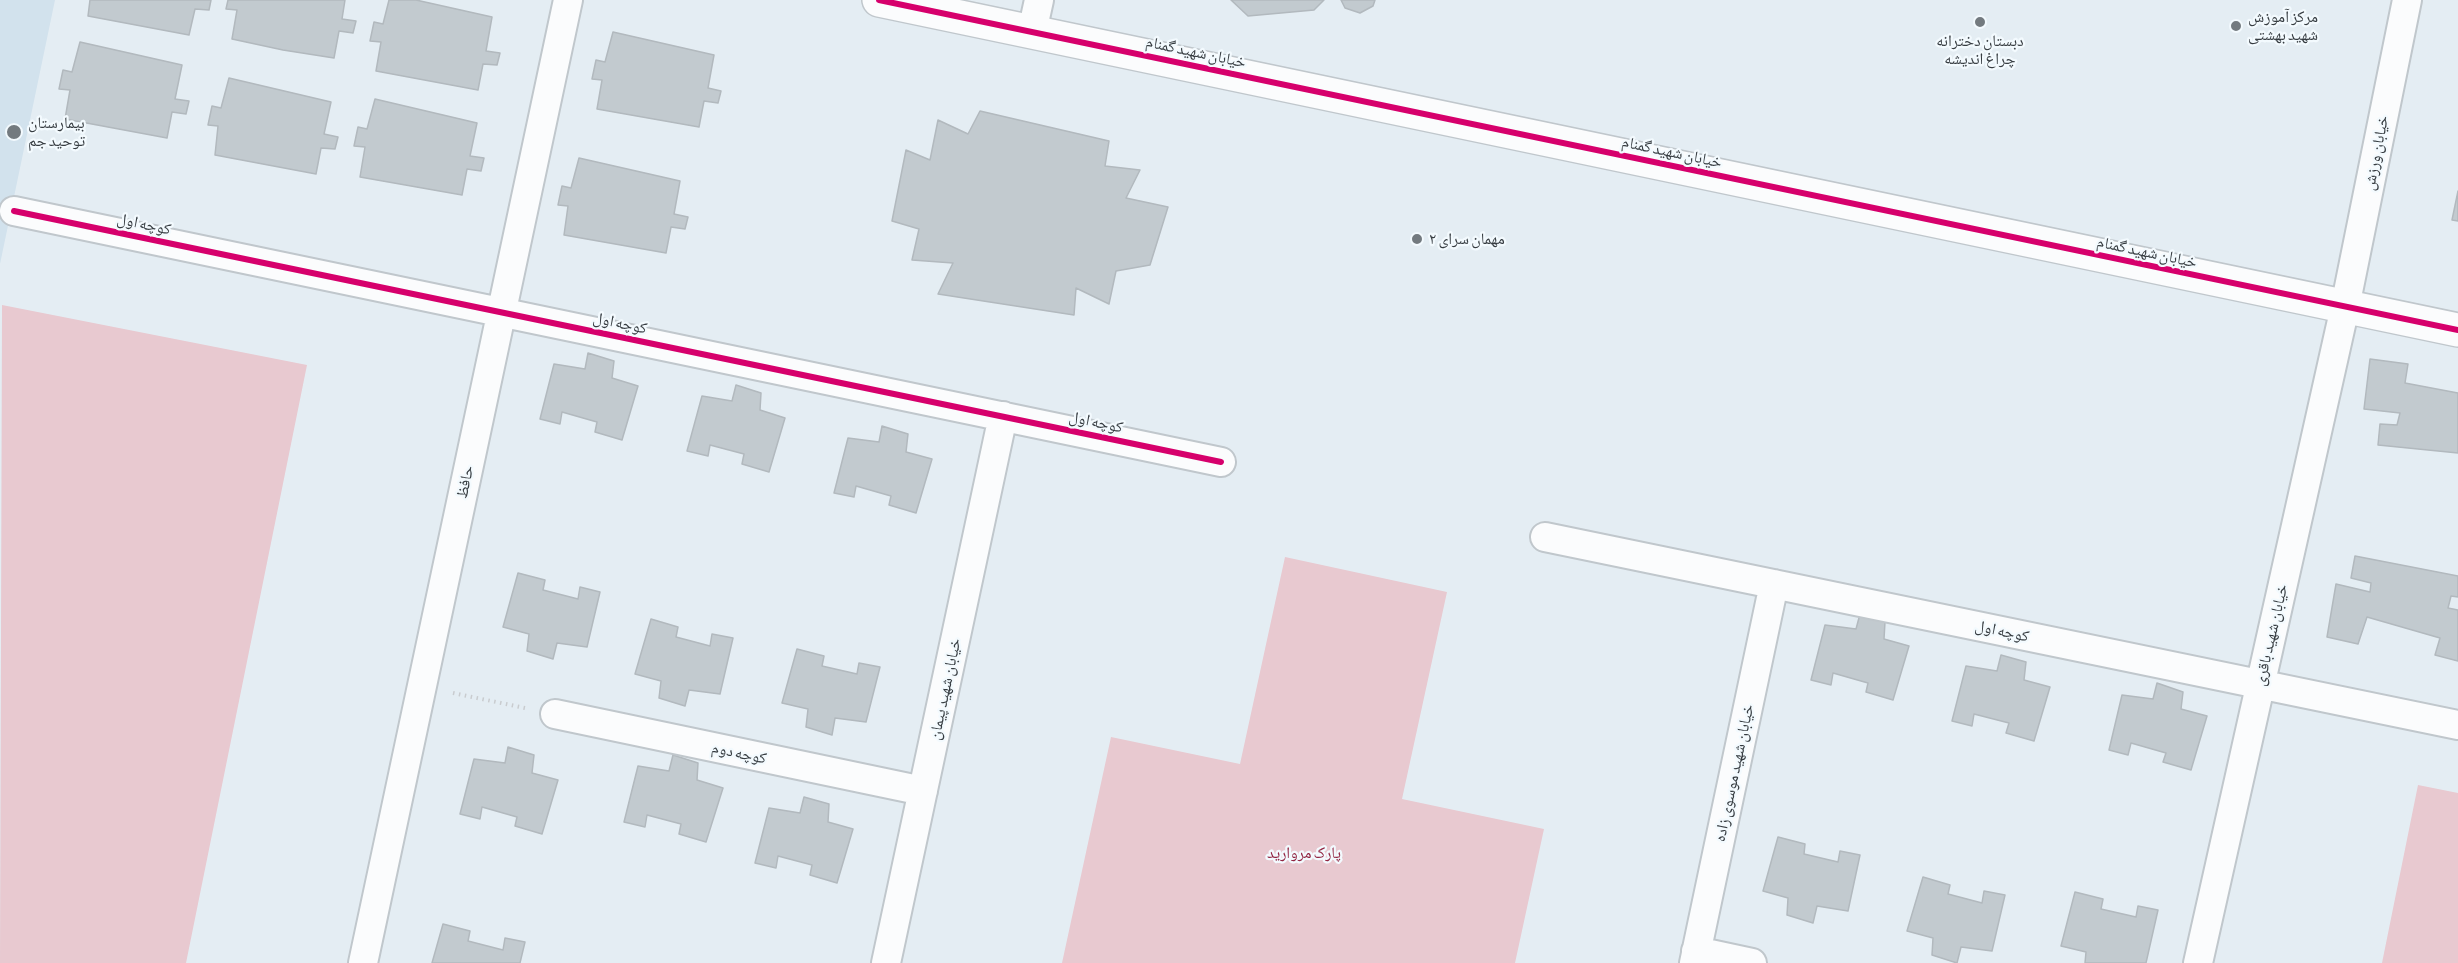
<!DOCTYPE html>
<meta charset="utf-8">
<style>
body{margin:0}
canvas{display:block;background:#e4edf3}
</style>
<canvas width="2458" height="963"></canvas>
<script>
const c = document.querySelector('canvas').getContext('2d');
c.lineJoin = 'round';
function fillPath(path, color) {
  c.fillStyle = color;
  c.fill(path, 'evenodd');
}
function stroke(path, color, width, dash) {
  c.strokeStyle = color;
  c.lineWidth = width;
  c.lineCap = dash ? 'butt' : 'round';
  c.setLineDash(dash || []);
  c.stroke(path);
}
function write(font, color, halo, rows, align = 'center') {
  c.font = font + ' "Asap Condensed","Noto Naskh Arabic",sans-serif';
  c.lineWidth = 4.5;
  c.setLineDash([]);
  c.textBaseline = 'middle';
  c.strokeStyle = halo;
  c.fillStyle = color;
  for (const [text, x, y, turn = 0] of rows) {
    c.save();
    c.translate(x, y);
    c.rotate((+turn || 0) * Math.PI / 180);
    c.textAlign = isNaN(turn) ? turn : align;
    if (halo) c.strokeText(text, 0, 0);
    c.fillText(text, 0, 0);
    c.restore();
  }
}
fillPath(new Path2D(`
 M0 0H55L0 264Z`), '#d2e2ed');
fillPath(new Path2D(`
 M2 305 307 365 186 963H0Z
 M1285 557 1447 592 1402 799 1544 829 1515 963H1062L1111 737 1240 764Z
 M2418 785 2458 793V963H2382Z`), '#e8c9d0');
const building = new Path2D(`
 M90 0H211L209 10 195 9 189 35 88 16Z
 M228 0H345L342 19 356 21 353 33 339 31 334 58 283 50 232 39 237 10 226 9Z
 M389 0H416L492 17 486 51 500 53 497 65 483 64 478 90 376 71 381 42 370 41 374 22 383 24Z
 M1231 0H1324L1314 10 1248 16Z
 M1341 0H1375L1373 6 1360 13 1345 8Z
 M613 32 714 55 708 88 721 91 718 103 704 101 699 127 597 109 602 80 592 79 596 60 605 62Z
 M80 42 182 65 175 99 189 101 186 114 172 112 167 138 65 119 70 90 59 89 63 70 72 72Z
 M229 78 331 102 324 134 338 137 335 149 321 148 316 174 215 155 218 126 208 125 212 106 221 108Z
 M375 99 477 123 470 156 484 158 481 171 467 169 462 195 360 177 365 147 354 146 358 127 367 129Z
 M980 111 1109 141 1105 166 1140 170 1126 198 1168 207 1150 265 1116 271 1109 304 1076 288 1074 315 938 294 953 263 912 260 919 229 892 221 906 150 930 160 938 120 968 134Z
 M579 158 680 181 674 214 688 217 685 229 671 227 666 253 564 235 568 206 558 205 562 186 571 188Z
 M2458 191V221L2452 220Z
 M588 353 614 361 612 378 638 386 622 440 595 432 597 422 562 412 560 424 540 419 554 364 585 369Z
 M2370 359 2408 364 2405 383 2458 393V453L2378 445 2380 424 2397 425 2400 413 2364 409Z
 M736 385 761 393 760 410 785 418 769 472 742 464 744 454 710 445 708 456 687 451 702 396 732 401Z
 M882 426 908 434 906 452 932 459 916 513 889 505 891 496 856 486 854 497 834 493 848 438 879 442Z
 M2355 556 2458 576V597L2451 596 2448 608 2458 610V661L2435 655 2440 638 2367 617 2358 644 2327 637 2336 584 2370 592 2371 583 2351 578Z
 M518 573 545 580 543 590 578 599 580 587 600 592 587 647 557 643 553 659 527 651 529 634 503 627Z
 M1860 614 1885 622 1884 639 1909 646 1893 700 1866 692 1868 683 1833 673 1831 685 1811 680 1825 625 1856 629Z
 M651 619 678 627 676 637 710 646 712 634 733 638 720 694 689 690 685 706 659 698 661 681 635 674Z
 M797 649 824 656 822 666 857 674 859 663 880 667 866 722 835 718 832 735 806 727 808 709 782 703Z
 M2001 655 2026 662 2024 680 2050 687 2034 741 2006 733 2009 723 1974 714 1972 726 1952 721 1966 666 1997 671Z
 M2157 683 2183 692 2181 709 2207 716 2191 770 2163 762 2166 753 2131 743 2128 755 2109 750 2122 695 2153 699Z
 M508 747 534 755 532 773 558 780 542 834 515 826 517 817 482 807 480 819 460 814 474 759 505 763Z
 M673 755 698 763 697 780 723 788 706 842 679 834 681 824 647 815 645 827 624 822 638 766 669 771Z
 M804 797 829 804 828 822 853 829 837 883 810 875 812 865 778 856 776 868 755 863 769 808 800 813Z
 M1778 837 1805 844 1804 854 1838 862 1840 851 1860 855 1848 911 1817 906 1813 923 1787 915 1788 898 1763 891Z
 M1923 877 1950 885 1948 894 1982 903 1984 891 2005 895 1992 951 1961 947 1957 963 1932 955 1933 938 1907 931Z
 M2075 892 2103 899 2101 909 2136 917 2138 906 2158 910 2146 963H2085L2086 952 2061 946Z
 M443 924 470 931 468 941 503 950 505 938 525 942 520 963H432Z`);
fillPath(building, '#c2cacf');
stroke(building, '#b2b9be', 1.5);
const minor = new Path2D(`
 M1032 32 1039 0
 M14 211 1221 462
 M1545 537 2458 725
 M555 714 923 791
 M1696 951 1752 963
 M363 963 568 0
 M886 963 1003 416
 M1694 963 1774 584
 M2198 963 2345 307 2407 0`);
const tertiary = new Path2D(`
 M879 0 2458 330`);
stroke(minor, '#c0c7cc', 32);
stroke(tertiary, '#c0c7cc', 36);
stroke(new Path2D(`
 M453 693 525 708`), '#c9cccf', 4, [1.5, 4.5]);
stroke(minor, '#fbfcfd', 28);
stroke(tertiary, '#fbfcfd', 33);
stroke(new Path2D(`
 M879 0 2458 330
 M14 211 1221 462`), '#d6006c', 6);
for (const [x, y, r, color] of [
 [1980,22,6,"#737a7f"],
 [2236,26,6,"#737a7f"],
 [14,132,8,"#737a7f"],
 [1417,239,6,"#737a7f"]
]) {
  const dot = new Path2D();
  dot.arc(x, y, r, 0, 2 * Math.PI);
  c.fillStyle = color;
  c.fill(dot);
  stroke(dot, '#f3fafe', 2);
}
write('16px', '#363c41', '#f3fafe', [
 ["مرکز آموزش",2248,17],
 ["شهید بهشتی",2248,35],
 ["دبستان دخترانه",1980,41,"center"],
 ["چراغ اندیشه",1980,59,"center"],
 ["بیمارستان",28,123],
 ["توحید جم",28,141],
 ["مهمان سرای ۲",1429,239]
], 'left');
write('16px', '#363c41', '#f3fafe', [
 ["خیابان شهید گمنام",1196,52,12],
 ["خیابان شهید گمنام",1672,152,12],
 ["خیابان ورزش",2376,153,-79],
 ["کوچه اول",144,224,12],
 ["خیابان شهید گمنام",2147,252,12],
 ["کوچه اول",620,323,12],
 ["کوچه اول",1096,422,12],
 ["حافظ",465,482,-78],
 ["کوچه اول",2002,631,12],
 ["خیابان شهید باقری",2271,635,-77],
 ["خیابان شهید پیمان",945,689,-78],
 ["کوچه دوم",739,753,12],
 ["خیابان شهید موسوی زاده",1734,773,-78]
]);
write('16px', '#922542', '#f3fafe', [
 ["پارک مروارید",1304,853]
]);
</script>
